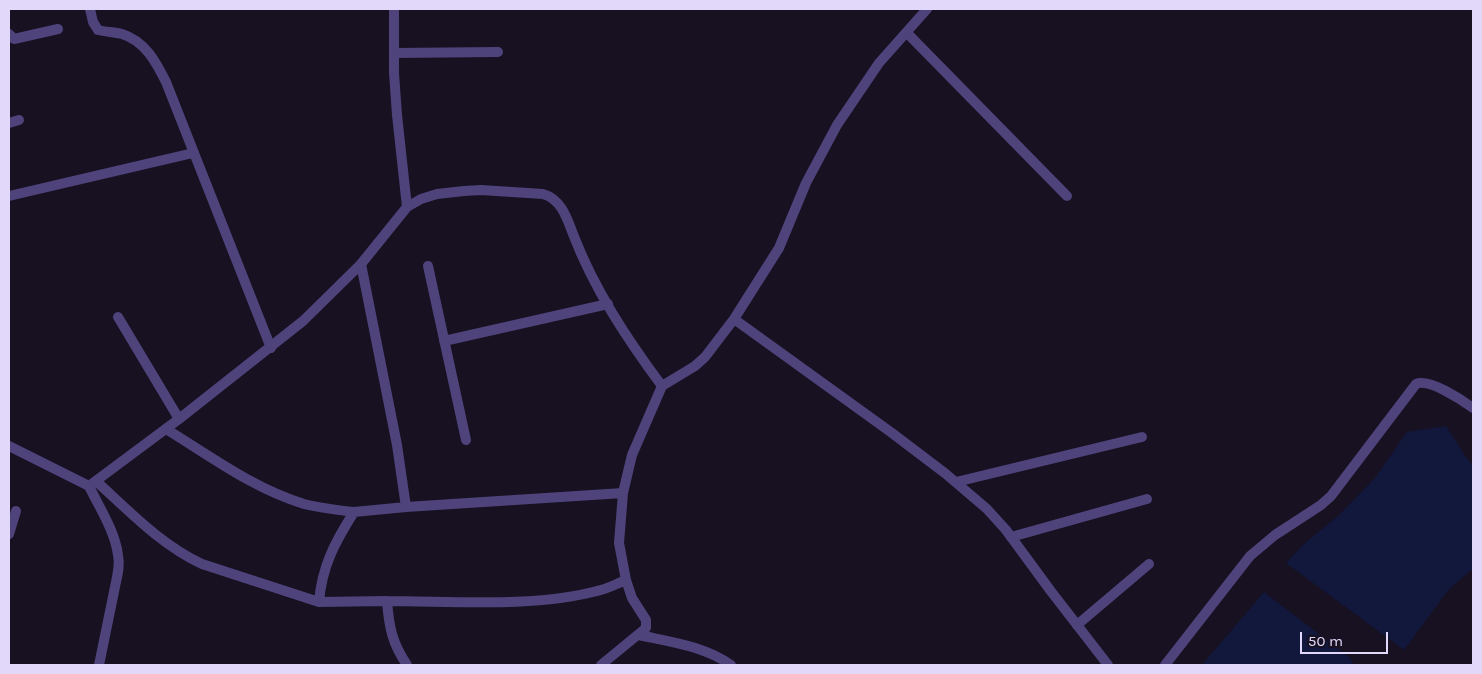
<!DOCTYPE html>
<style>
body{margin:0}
#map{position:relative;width:1482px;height:674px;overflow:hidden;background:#171122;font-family:Karla,sans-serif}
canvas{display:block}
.frame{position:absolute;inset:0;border:10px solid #e2d8fa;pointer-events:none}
.scale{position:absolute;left:1300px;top:632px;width:88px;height:22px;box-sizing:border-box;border:2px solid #e2d8fa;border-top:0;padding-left:6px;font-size:15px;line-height:18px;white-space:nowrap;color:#e2d8fa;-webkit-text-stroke:4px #171122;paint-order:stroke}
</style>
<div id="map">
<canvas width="1482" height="674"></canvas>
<div class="frame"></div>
<div class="scale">50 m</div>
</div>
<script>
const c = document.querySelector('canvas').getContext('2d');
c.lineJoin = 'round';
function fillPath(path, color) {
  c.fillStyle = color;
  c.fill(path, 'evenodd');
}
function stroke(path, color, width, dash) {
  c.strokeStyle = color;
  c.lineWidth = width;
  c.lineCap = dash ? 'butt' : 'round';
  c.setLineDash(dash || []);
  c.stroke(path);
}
fillPath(new Path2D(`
 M1446 426 1466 457 1473 466V571H1470L1448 590 1404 650 1286 563 1304 544 1339 515 1375 478 1407 432Z
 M1264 592 1350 658 1354 665H1202Z`), '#11183c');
stroke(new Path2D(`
 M90 9 93 22 98 30C106 32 114 32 122 34 145 41 156 62 166 82L271 348
 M907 33 1067 196
 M9 34 14 39 58 29
 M395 53 498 52
 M9 123 19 120
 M9 196 193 153
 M361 264 397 445 406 507 354 512C335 542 322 566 319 602L387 601C389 627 392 643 407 665
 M428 266 466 440
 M118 317 179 419
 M444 341 608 304
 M166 429C210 456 254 489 304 504 320 508 337 510 354 512
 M96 481C129 511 161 545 202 564L319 602
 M956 482 1142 437
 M89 486C99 507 115 531 118 555 120 564 118 573 116 582L99 665
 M406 507 623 493
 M9 534 16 511
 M1011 537 1147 499
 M387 601C454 601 532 608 597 591 607 589 616 584 626 580L619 543 623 493 632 455 662 386
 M1077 625 1149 564
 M639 635C671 642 704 646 731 665
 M601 665 646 628V620L632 598 626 580
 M1165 665 1250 556 1275 535 1321 505 1331 496 1416 384C1429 378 1462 400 1473 408`), '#4f437b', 10);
stroke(new Path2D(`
 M394 9V73L397 115 407 207
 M734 319 892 433 946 474 987 509 1006 530 1050 590 1108 665
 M9 446 89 486 179 419 303 321 361 264 407 207 421 199 437 194 464 191 481 190 543 194C561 199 567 218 573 234 594 289 627 339 662 386L695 366 705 357 734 319 779 248 806 183 837 125 879 63 927 9`), '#4f437b', 10);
</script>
